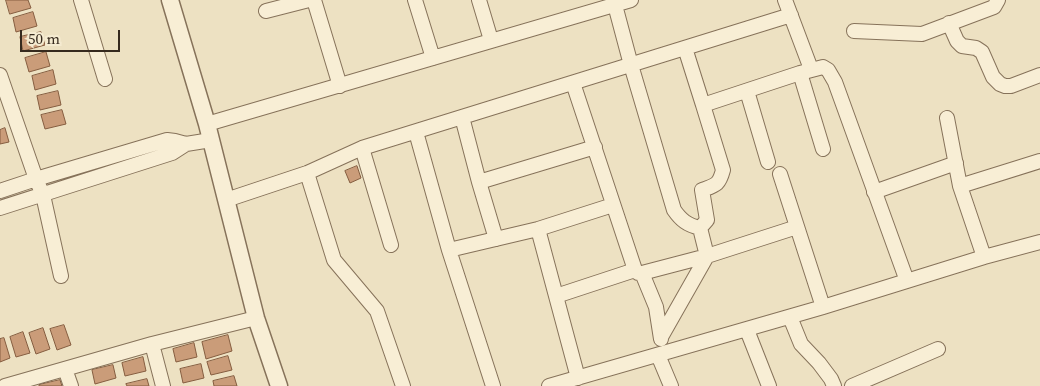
<!DOCTYPE html>
<style>
body{margin:0}
#map{position:relative;width:1040px;height:386px;overflow:hidden;background:#ede1c2;font-family:"Source Serif 4",serif}
canvas{display:block}
.scale{position:absolute;left:20px;top:30px;width:100px;height:22px;box-sizing:border-box;border:2px solid #362a1e;border-top:0;padding-left:6px;font-size:15px;line-height:18px;white-space:nowrap;color:#362a1e;-webkit-text-stroke:4px #f5ebd1;paint-order:stroke}
</style>
<div id="map">
<canvas width="1040" height="386"></canvas>
<div class="scale">50 m</div>
</div>
<script>
const c = document.querySelector('canvas').getContext('2d');
c.lineJoin = 'round';
function fillPath(path, color) {
  c.fillStyle = color;
  c.fill(path, 'evenodd');
}
function stroke(path, color, width, dash) {
  c.strokeStyle = color;
  c.lineWidth = width;
  c.lineCap = dash ? 'butt' : 'round';
  c.setLineDash(dash || []);
  c.stroke(path);
}
const building = new Path2D(`
 M6 0H28L31 8 10 14Z
 M33 12 37 26 16 32 13 18Z
 M41 32 45 45 23 51 20 37Z
 M46 52 50 66 29 72 25 58Z
 M53 70 56 84 35 90 32 76Z
 M58 91 61 105 40 110 37 96Z
 M62 110 66 124 45 129 41 115Z
 M5 128 9 142 0 144V130Z
 M357 166 361 178 350 183 345 171Z
 M64 325 71 345 57 350 50 329Z
 M43 328 50 349 36 354 29 333Z
 M23 332 30 353 16 357 10 337Z
 M228 335 232 351 206 359 202 342Z
 M4 338 10 358 0 362V339Z
 M194 343 197 357 176 362 173 349Z
 M228 356 232 370 211 375 207 362Z
 M143 357 146 371 125 376 122 363Z
 M201 364 204 378 183 383 180 369Z
 M113 365 116 378 95 384 92 370Z
 M234 376 237 386H214L213 381Z
 M147 379 149 386H127L126 384Z
 M60 380 62 386H39V385Z`);
fillPath(building, '#ca9c79');
stroke(building, '#855d40', 1);
const minor = new Path2D(`
 M81 0 105 79
 M314 0 340 86
 M415 0 433 58
 M479 0 491 40
 M785 0 811 69
 M615 5 631 65 674 210C681 220 687 225 700 228
 M266 11 309 0
 M949 23 957 41 962 46 976 48 982 52 993 77 1000 84 1005 86H1011L1040 75
 M854 31 922 34 994 7 998 0
 M685 48 703 105
 M800 73 823 149
 M0 75 36 179 43 195 61 276
 M573 83 635 270 638 273H642L707 256 797 227
 M747 91 768 162
 M462 117 479 182 496 239
 M947 118 960 186 984 257
 M207 124 631 0
 M416 132 449 250 493 386
 M186 144 211 140
 M362 148 391 245
 M307 173 334 260 377 311 403 386
 M780 174 823 307
 M479 182 595 147
 M960 186 1040 161
 M0 191 36 179 167 140 175 141 186 144 172 153 0 208
 M874 192 956 163
 M226 200 307 173 362 148 791 15
 M538 229 578 378
 M449 250 538 229 613 205
 M642 273 656 307 661 339
 M556 296 635 270
 M790 317 801 344 819 363 831 379 834 386
 M747 330 769 386
 M661 337 707 256 700 228 707 220 702 190C716 185 719 185 723 170L703 105 800 73 823 67 828 70 835 82 907 281
 M152 344 163 386
 M658 355 671 386
 M65 369 71 386
 M5 386 152 344 256 318
 M549 386 823 307 984 257 1040 242
 M852 386 938 349`);
const tertiary = new Path2D(`
 M170 0 207 124 256 318 279 386`);
stroke(minor, '#86725a', 16);
stroke(tertiary, '#86725a', 19);
stroke(minor, '#f8eed5', 14);
stroke(tertiary, '#f8eed5', 16);
</script>
